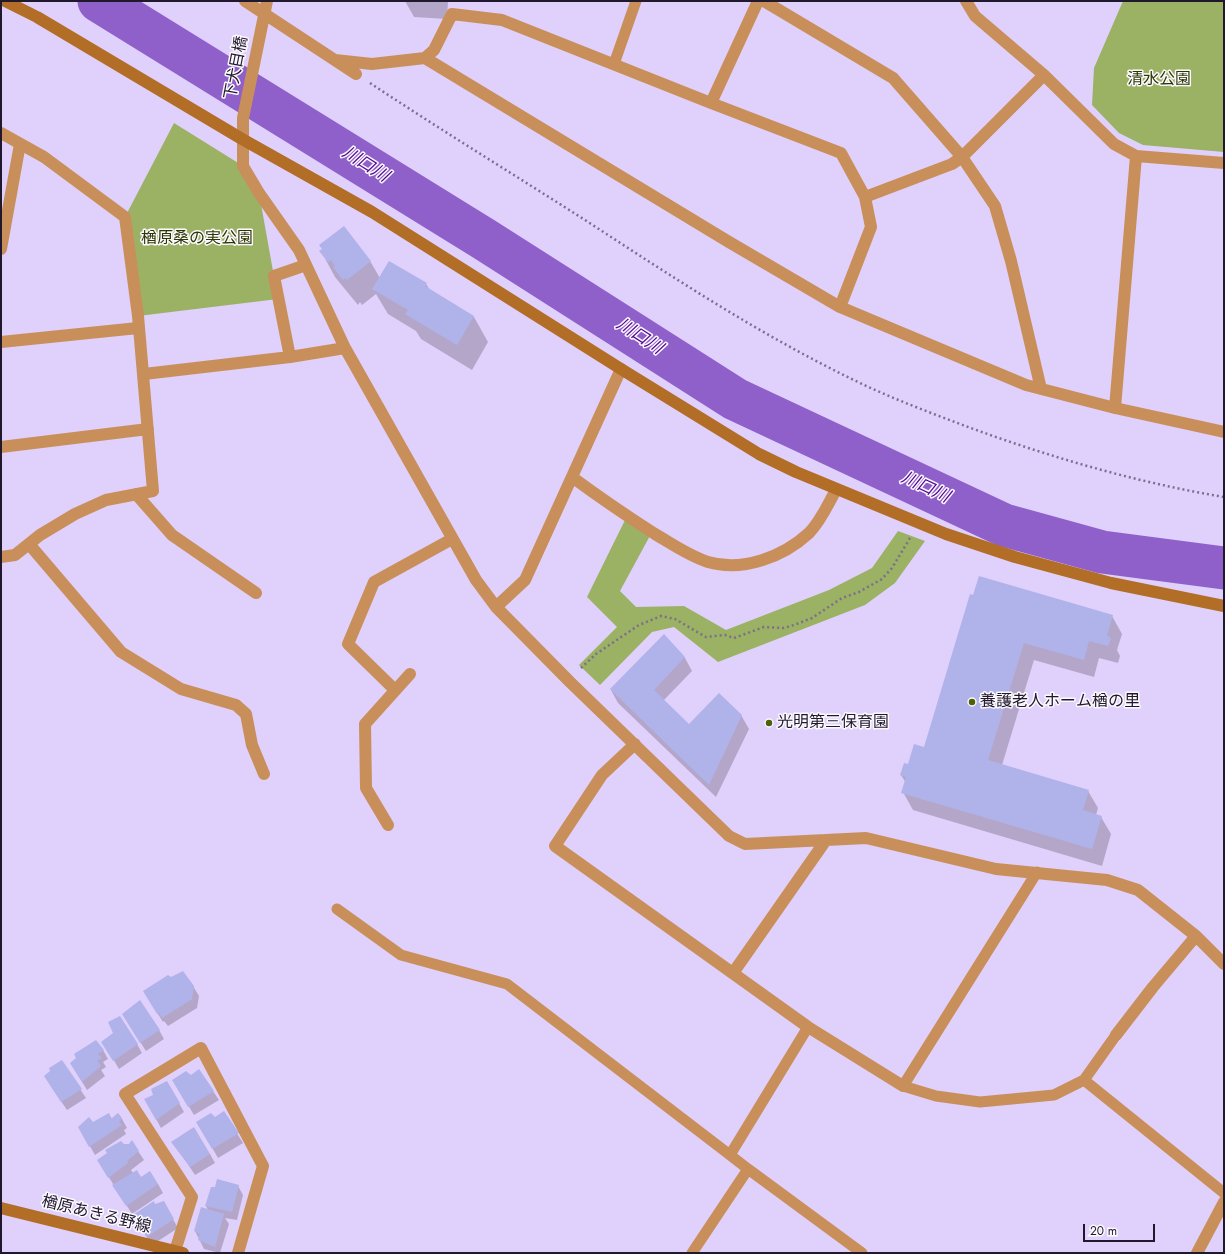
<!DOCTYPE html>
<meta charset="utf-8">
<style>
body{margin:0}
#map{position:relative;width:1225px;height:1254px;overflow:hidden;background:#e0d0fc;font-family:Jost,sans-serif}
canvas{display:block}
.frame{position:absolute;inset:0;border:2px solid #20182c;pointer-events:none}
.scale{position:absolute;left:1083px;top:1224px;width:72px;height:18px;box-sizing:border-box;border:2px solid #20182c;border-top:0;padding-left:5px;font-size:12px;line-height:14px;white-space:nowrap;color:#20182c;-webkit-text-stroke:3px #fbf9fe;paint-order:stroke}
</style>
<div id="map">
<canvas width="1225" height="1254"></canvas>
<div class="frame"></div>
<div class="scale">20 m</div>
</div>
<script>
const c = document.querySelector('canvas').getContext('2d');
c.lineJoin = 'round';
function fillPath(path, color) {
  c.fillStyle = color;
  c.fill(path, 'evenodd');
}
function stroke(path, color, width, dash) {
  c.strokeStyle = color;
  c.lineWidth = width;
  c.lineCap = dash ? 'butt' : 'round';
  c.setLineDash(dash || []);
  c.stroke(path);
}
function write(font, color, halo, rows, align = 'center') {
  c.font = font + ' Jost,"Noto Sans JP",sans-serif';
  c.lineWidth = 3;
  c.setLineDash([]);
  c.textBaseline = 'middle';
  c.strokeStyle = halo;
  c.fillStyle = color;
  for (const [text, x, y, turn = 0] of rows) {
    c.save();
    c.translate(x, y);
    c.rotate((+turn || 0) * Math.PI / 180);
    c.textAlign = isNaN(turn) ? turn : align;
    if (halo) c.strokeText(text, 0, 0);
    c.fillText(text, 0, 0);
    c.restore();
  }
}
fillPath(new Path2D(`
 M1123 1H1224V152L1143 145 1119 133 1092 105 1094 68Z
 M174 123 243 166 259 193 278 299 138 316 125 217Z
 M627 516 652 532 620 591 636 607 684 606 726 630 829 590 872 568 898 531 925 541 895 583 865 605 718 662 674 627 652 632 600 685 579 665 617 627 587 597Z`), '#9bb163');
fillPath(new Path2D(`
 M405 1H448L447 19 414 17Z
 M321 251 370 261 380 278 426 284 430 290 474 317 488 342 472 370 421 339 416 331 388 314 376 294 362 305 360 302 358 305 335 277Z
 M971 595 1112 616 1122 634 1117 650 1120 656 1118 663 1099 658 1094 677 1034 660 1002 765 1088 791 1098 808 1096 815 1101 817 1111 834 1102 866 913 810 903 792 906 783 901 775 925 748Z
 M664 636 685 658 692 671 663 701 689 726 741 715 749 729 716 797 618 703 611 690Z
 M193 986 199 996 197 1008 168 1026 164 1021 163 1022 144 992Z
 M128 1023 159 1030 164 1039 146 1051Z
 M114 1033 137 1044 142 1053 119 1069 103 1042Z
 M103 1050 108 1059 103 1062 106 1067 101 1070 105 1076 87 1090 71 1064Z
 M61 1061 86 1098 67 1110 50 1085Z
 M199 1070 219 1100 194 1115 173 1080 191 1076Z
 M145 1099 179 1103 184 1112 161 1128Z
 M224 1113 243 1143 218 1158 198 1123 215 1119Z
 M109 1114 112 1119 118 1115 122 1119 127 1128 124 1130 126 1134 95 1155 79 1127 93 1123Z
 M132 1142 144 1160 131 1170 133 1173 141 1179 158 1184 163 1193 132 1214 98 1160 123 1145H130Z
 M173 1142 210 1154 215 1163 195 1175Z
 M238 1186 243 1195 237 1220 225 1218 229 1224 220 1253 204 1249 195 1231 208 1210 206 1206Z
 M163 1202 178 1228 152 1245 138 1224 155 1205Z`), '#0003');
stroke(new Path2D(`
 M99 1 484 239 735 399 1004 525 1102 552 1224 568`), '#8f60ca', 43);
fillPath(new Path2D(`
 M344 226 371 261 347 280 345 278 343 280 333 267 335 266 331 260 328 262 319 251 322 249 319 245Z
 M389 261 427 283 425 286 474 316 457 345 405 314 408 310 372 289Z
 M979 576 1113 615 1107 635 1111 638 1108 646 1089 641 1084 660 1024 643 988 760 1089 790 1083 810 1102 816 1092 849 901 793 906 777 900 775 904 763 908 764 914 744 924 747 970 594 973 595Z
 M664 634 685 657 654 690 689 724 719 693 742 715 709 785 610 689Z
 M183 971 194 986 192 999 162 1018 159 1013 157 1014 143 991 168 975 171 977Z
 M140 1000 160 1030 140 1043 122 1014Z
 M120 1016 138 1044 113 1061 101 1042 113 1033 108 1022Z
 M96 1040 104 1050 98 1054 102 1058 97 1061 101 1066 82 1082 70 1063 76 1058 74 1054Z
 M62 1060 82 1089 61 1102 44 1076 50 1071 49 1068Z
 M199 1069 214 1091 188 1107 172 1080 186 1071 191 1075Z
 M167 1081 180 1103 156 1120 144 1099 153 1095 151 1089Z
 M224 1111 239 1133 212 1149 196 1122 211 1113 215 1117Z
 M109 1113 111 1119 118 1113 122 1118 119 1122 122 1125 89 1147 78 1127 89 1117 93 1122Z
 M194 1127 210 1154 190 1167 171 1142Z
 M132 1140 139 1151 127 1161 128 1163 108 1178 97 1160 107 1153 105 1150 121 1141 124 1144H129Z
 M137 1170 141 1177 150 1171 158 1184 126 1206 112 1185Z
 M217 1179 239 1185 232 1212 205 1206 211 1187H215Z
 M154 1201 155 1204 164 1201 174 1219 147 1237 131 1216Z
 M201 1207 224 1214 215 1247 198 1240 200 1234 194 1231Z`), '#b0b2ea');
stroke(new Path2D(`
 M370 83C441 130 513 174 585 220 674 278 762 336 858 382 891 398 926 411 960 424 1046 456 1134 482 1224 497
 M581 668 596 654 639 625 661 616 675 619 706 637 725 635 734 638 764 627 784 628 794 625 812 618 842 598 859 592 882 579 892 568 910 538`), '#7b6f8e', 2.5, [2, 3]);
stroke(new Path2D(`
 M614 64 636 1
 M1037 872 903 1086 936 1096 980 1102 1054 1095 1084 1080 1116 1035
 M337 909 401 955 507 984 730 1155
 M1084 1080 1224 1193
 M748 1169 862 1253
 M692 1253 748 1169 730 1155 808 1027`), '#c98f5a', 11);
stroke(new Path2D(`
 M245 1 356 74
 M267 1 243 118V166L259 193 299 250 345 348 476 580 496 607 570 682 729 836 745 844 866 838 996 869 1107 880 1138 890 1196 936 1224 964
 M764 1 893 78 962 157 995 206 1011 261 1041 389
 M966 1 975 16 1044 75 1114 144 1136 156 1224 163
 M425 58 434 50 452 14 502 20 711 103 758 1
 M335 60 372 64 425 58 729 242 840 307 1026 385 1115 408 1224 432
 M711 103 841 153 865 197 952 164 962 157 1044 75
 M1 133 44 157 125 217 138 316 153 491 106 500 75 514 40 535 15 555 1 557
 M1 249 20 144
 M840 307 871 227 865 197
 M1 342 138 328
 M290 357 274 276 306 265
 M144 374 290 357 345 348
 M1115 408 1136 156
 M1 447 148 429
 M572 477C599 497 627 516 655 534 672 544 689 556 708 562 743 572 783 557 809 533 821 521 828 504 836 490
 M136 494 172 535 256 593
 M29 544 121 652 181 689 236 705 246 714 252 745 264 774
 M496 607 525 580 621 369
 M395 690 348 644 374 582 452 539
 M635 744 602 775 555 846 808 1027 903 1086
 M388 825 366 788 365 724 410 674
 M733 973 826 840
 M1116 1035 1153 987 1196 936
 M175 1251 192 1197 125 1094 201 1048 263 1166 238 1253
 M1197 1253 1224 1202`), '#c98f5a', 12);
stroke(new Path2D(`
 M5 1 37 17 242 139 372 212 621 369 759 454 796 472 946 534 1015 557 1111 583 1224 606
 M1 1208 183 1253`), '#b26d27', 12);
for (const [x, y, r, color] of [
 [972,702,4,"#4e6107"],
 [769,723,4,"#4e6107"]
]) {
  const dot = new Path2D();
  dot.arc(x, y, r, 0, 2 * Math.PI);
  c.fillStyle = color;
  c.fill(dot);
  stroke(dot, '#fbf9fe', 1.5);
}
write('16px', '#20182c', '#fbf9fe', [
 ["下犬目橋",237,68,-79],
 ["楢原あきる野線",96,1215,14]
]);
write('16px', '#2b3700', '#fbf9fe', [
 ["清水公園",1159,80],
 ["楢原桑の実公園",197,239]
]);
write('16px', '#20182c', '#fbf9fe', [
 ["養護老人ホーム楢の里",980,702],
 ["光明第三保育園",777,723]
], 'left');
write('italic 17px', '#550690', '#fbf9fe', [
 ["川口川",365,165,32],
 ["川口川",639,337,33],
 ["川口川",925,488,25]
]);
</script>
